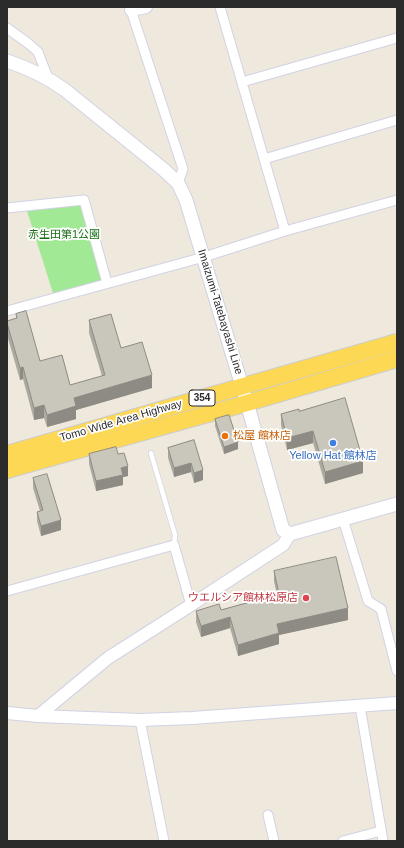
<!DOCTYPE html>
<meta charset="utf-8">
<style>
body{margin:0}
#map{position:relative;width:404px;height:848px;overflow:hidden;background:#eee9dc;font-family:Arial,sans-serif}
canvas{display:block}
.frame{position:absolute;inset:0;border:8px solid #2b2b2b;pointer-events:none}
</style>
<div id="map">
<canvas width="404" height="848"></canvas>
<div class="frame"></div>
</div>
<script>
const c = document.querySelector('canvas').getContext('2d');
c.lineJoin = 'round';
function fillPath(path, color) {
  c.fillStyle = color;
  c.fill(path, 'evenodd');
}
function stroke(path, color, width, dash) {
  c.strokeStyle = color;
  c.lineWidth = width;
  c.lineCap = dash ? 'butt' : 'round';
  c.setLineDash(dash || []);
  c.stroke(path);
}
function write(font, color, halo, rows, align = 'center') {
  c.font = font + ' Arial,"Noto Sans JP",sans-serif';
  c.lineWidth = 3.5;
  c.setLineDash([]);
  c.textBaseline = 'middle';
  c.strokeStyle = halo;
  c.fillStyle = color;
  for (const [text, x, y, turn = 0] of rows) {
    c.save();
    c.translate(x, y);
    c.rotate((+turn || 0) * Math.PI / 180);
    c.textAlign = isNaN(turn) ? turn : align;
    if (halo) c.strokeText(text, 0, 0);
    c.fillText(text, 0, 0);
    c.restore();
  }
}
fillPath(new Path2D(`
 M84 200 106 279 53 293 27 211Z`), '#a2e995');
const service = new Path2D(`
 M151 453 175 535 174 545`);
const minor = new Path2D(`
 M130 7 183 169 178 183
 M220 7 285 231
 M7 28 29 44 38 52 48 78
 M242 82 397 38
 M264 159 397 120
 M7 208 84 200 107 283
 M7 311 204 257 285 231 397 200
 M343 519 368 601 381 609 397 671
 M7 591 174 545 191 605
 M360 706 383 841
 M140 720 164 841
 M268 815 274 841
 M343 841 381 831`);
const tertiary = new Path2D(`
 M131 10 146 7
 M7 713 38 716 140 720 192 718 397 703
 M38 716 108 658 191 605 283 545 290 534`);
const secondary = new Path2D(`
 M7 61C28 68 47 77 65 90L163 169 178 183 186 200 247 403 283 530 290 534 397 504`);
const trunk = new Path2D(`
 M7 454 397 342
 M7 470 247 403 397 359`);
stroke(service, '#d1d2e5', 6);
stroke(minor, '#d1d2e5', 11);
stroke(tertiary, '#d1d2e5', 14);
stroke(secondary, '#d1d2e5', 15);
stroke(trunk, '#ccc', 18);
stroke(service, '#fff', 4.5);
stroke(minor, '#fff', 9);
stroke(tertiary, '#fff', 12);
stroke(secondary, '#fff', 13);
stroke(trunk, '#fdd855', 16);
fillPath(new Path2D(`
 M16 314 40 361 70 385 102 376 89 333V320L121 348 152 388 76 410V419L47 427 44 418 34 420 23 379 20 380 7 335V321L16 318Z
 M299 411 363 473 325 484 313 443 287 450 281 425V414Z
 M215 419 238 449 224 454 215 426Z
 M194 440 203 480 194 483 191 472 174 477 168 458V448Z
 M89 454H118L128 476 123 477V485L96 491 89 464Z
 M33 478 61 530 41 536 37 521V512L40 511 33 488Z
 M274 571 348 620 279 635V644L238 656 230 628 201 637 196 622V611L221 610 277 594 274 582Z
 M396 593H397V610L396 606Z`), '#adaaa2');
fillPath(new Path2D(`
 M23 367V379L20 380V368Z
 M152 375V388L76 410V419L47 427V415L74 398Z
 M44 405V418L34 420V408Z
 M313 431V443L287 450V438Z
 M238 442V449L224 454V447Z
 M363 461V473L325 484V472Z
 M191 463V472L174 477V468Z
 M128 466V476L123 477V485L96 491V481L121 468Z
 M203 470V480L194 483V473Z
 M61 520V530L41 536V526Z
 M348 608V620L279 635V644L238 656V645L277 624Z
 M230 617V628L201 637V626Z`), '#8d8b84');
const building = new Path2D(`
 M26 311 40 361 62 355 70 385 105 375 89 320 111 314 121 348 142 342 152 375 74 398 76 406 47 415 44 405 34 408 23 367 20 368 7 323V321L17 318 16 314Z
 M345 398 363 461 325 472 313 431 287 438 281 414 299 409V411Z
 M229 415 238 442 224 447 215 419Z
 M194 440 203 470 194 473 191 463 174 468 168 448Z
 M116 447 118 454 124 453 128 466 121 468 123 475 96 481 89 454Z
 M47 474 61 520 41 526 37 512 43 510 33 478Z
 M336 557 348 608 277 624 279 633 238 645 230 617 201 626 196 611 219 604 221 610 279 594 274 571Z`);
fillPath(building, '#c9c6bc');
stroke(building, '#8d8b84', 1);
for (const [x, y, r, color] of [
 [225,436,4,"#e8710a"],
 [333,443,4,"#3f7fe0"],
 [306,598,4,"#e0444e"]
]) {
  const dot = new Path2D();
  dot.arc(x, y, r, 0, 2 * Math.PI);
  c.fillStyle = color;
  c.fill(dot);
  stroke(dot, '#fff', 1.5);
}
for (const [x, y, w] of [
 [202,398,26]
]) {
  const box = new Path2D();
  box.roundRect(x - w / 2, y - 8, w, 16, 3);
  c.fillStyle = '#fff';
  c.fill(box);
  stroke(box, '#2b2b2b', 1);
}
write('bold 10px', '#2b2b2b', null, [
 ["354",202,398]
]);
write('11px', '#176e15', '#fff', [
 ["赤生田第1公園",64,235]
]);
write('11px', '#2b2b2b', '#fff', [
 ["Imaizumi-Tatebayashi Line",220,312,73],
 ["Tomo Wide Area Highway",121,421,-16]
]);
write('11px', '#c56008', '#fff', [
 ["松屋 館林店",233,436]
], 'left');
write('11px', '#366cbe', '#fff', [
 ["Yellow Hat 館林店",333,456]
]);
write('11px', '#be3a42', '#fff', [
 ["ウエルシア館林松原店",298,598]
], 'right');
</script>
